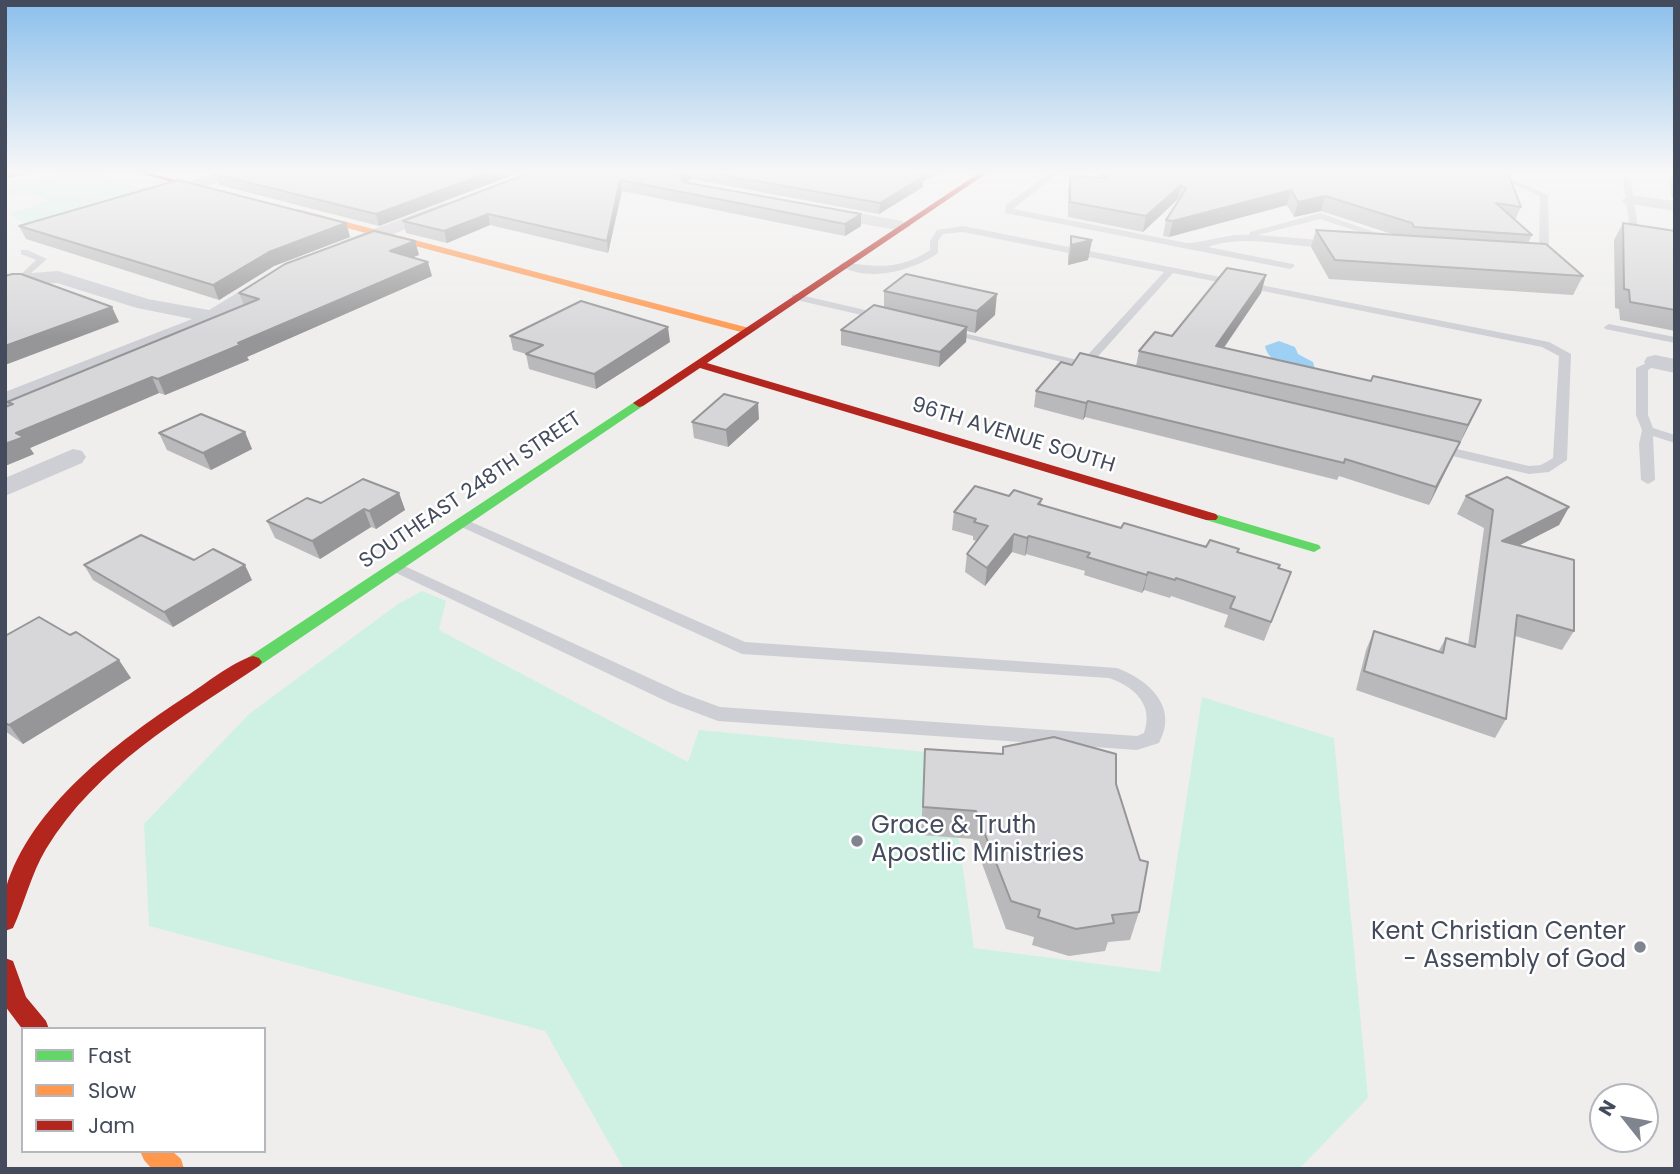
<!DOCTYPE html>
<style>
body{margin:0}
#map{position:relative;width:1680px;height:1174px;overflow:hidden;background:#efeeed;font-family:Poppins,sans-serif}
canvas{display:block}
.frame{position:absolute;inset:0;border:7px solid #434b5c;pointer-events:none}
.legend{position:absolute;left:21px;top:1027px;width:245px;height:126px;box-sizing:border-box;background:#fff;border:2px solid #b4b7be;margin:0;padding:9px 12px;list-style:none;font-size:21px;color:#434b5c}
.legend li{display:flex;align-items:center;gap:14px;height:35px}
.legend b{width:35px;border:2px solid #b4b7be}
.north{position:absolute;left:1589px;top:1083px;width:70px;height:70px;box-sizing:border-box;background:#fff;border:2px solid #b4b7be;border-radius:50%;rotate:301deg;font-size:19px;font-weight:700;line-height:28px;text-align:center;color:#434b5c}
.north::after{content:'';display:block;margin:auto;width:24px;height:32px;background:#7f848f;clip-path:polygon(50% 0,100% 100%,50% 72%,0 100%)}
</style>
<div id="map">
<canvas width="1680" height="1174"></canvas>
<div class="frame"></div>
<ul class="legend">
<li><b style="height:9px;background:#63d668"></b>Fast</li>
<li><b style="height:9px;background:#ff974d"></b>Slow</li>
<li><b style="height:9px;background:#b3261e"></b>Jam</li>
</ul>
<div class="north">N</div>
</div>
<script>
const c = document.querySelector('canvas').getContext('2d');
c.lineJoin = 'round';
function fillPath(path, color) {
  c.fillStyle = color;
  c.fill(path, 'evenodd');
}
function stroke(path, color, width, dash) {
  c.strokeStyle = color;
  c.lineWidth = width;
  c.lineCap = dash ? 'butt' : 'round';
  c.setLineDash(dash || []);
  c.stroke(path);
}
function write(font, color, halo, rows, align = 'center') {
  c.font = font + ' Poppins,sans-serif';
  c.lineWidth = 5;
  c.setLineDash([]);
  c.textBaseline = 'middle';
  c.strokeStyle = halo;
  c.fillStyle = color;
  for (const [text, x, y, turn = 0] of rows) {
    c.save();
    c.translate(x, y);
    c.rotate((+turn || 0) * Math.PI / 180);
    c.textAlign = isNaN(turn) ? turn : align;
    if (halo) c.strokeText(text, 0, 0);
    c.fillText(text, 0, 0);
    c.restore();
  }
}
fillPath(new Path2D(`
 M66 173H91L160 194 40 231 8 214 49 201 23 192 5 197V187Z
 M422 591 446 601 439 630 688 762 699 730 947 754 974 948 1160 972 1202 697 1334 738 1368 1098 1299 1169H624L545 1031 149 926 144 824 249 714 398 604Z`), '#cff1e3');
fillPath(new Path2D(`
 M1279 341 1295 347 1298 354 1313 362 1315 369C1298 368 1269 367 1265 346Z`), '#9ed0f3');
fillPath(new Path2D(`
 M1050 173H1058L1013 209 1187 243C1209 242 1227 233 1249 235L1250 232 1320 213 1397 240 1390 242 1320 219 1258 235 1332 241 1337 244 1335 246C1291 251 1254 232 1208 247L1293 264 1295 266 1290 269 1005 213 1006 205Z
 M1489 173H1498L1548 195 1549 250 1540 259 1532 260 1527 257 1539 249 1540 196Z
 M1627 178 1631 180 1639 236 1635 239 1631 236 1623 180Z
 M963 226 1549 342 1571 354 1567 460 1549 472 1529 474 1431 451 1429 448 1436 444 1529 466 1541 465 1553 458 1559 356 1542 347 1173 273 1092 363 1100 367 1094 370 941 332 946 329 1082 361 1164 272 963 232 943 234 938 241V253C913 271 867 283 839 265L844 262C877 268 902 269 930 250V241L937 230Z
 M21 250H27L47 259 22 281 17 278 36 260 21 254Z
 M796 294 887 315 888 317 883 320 792 299V295Z
 M1609 324 1675 337V343L1605 329 1604 327Z
 M1655 359 1661 362 1648 370V415L1653 428 1675 435V443L1653 436 1655 480 1648 484 1641 480 1639 444 1642 430 1636 415V368Z
 M462 518 745 642 1117 668C1149 680 1179 707 1159 743L1137 750 718 721 670 703 390 570 387 567 395 562 400 564 682 693 720 707 1137 736 1144 733C1154 705 1135 687 1109 678L742 654 457 525 455 522 457 519Z`), '#cecfd4');
fillPath(new Path2D(`
 M218 173H242L239 176 191 190 183 185 185 182Z
 M1630 195 1675 201V211L1624 203 1622 200Z
 M444 203 452 208 450 212 354 249H342L339 245 342 241Z
 M820 206 902 221 911 226 902 231 814 215 812 211 814 207Z
 M278 268 288 274 285 278 220 321 194 335 5 408V392L192 319 137 308 57 283 5 287V275L58 271 148 299 209 310Z
 M1655 355 1675 359V373L1647 367 1644 362 1647 357Z
 M73 449 82 451 86 457 82 463 5 496V478Z`), '#cecfd4');
fillPath(new Path2D(`
 M639 399 645 403 643 406 259 666H247L244 662 247 658Z
 M1211 513 1319 545 1321 548 1314 552 1206 520 1204 517 1206 514Z`), '#63d668');
fillPath(new Path2D(`
 M297 209 749 328 750 330 741 332 294 214V210Z
 M140 1151H172L181 1159 184 1169H152L144 1160Z`), '#ff974d');
fillPath(new Path2D(`
 M138 173H149L229 194 225 196Z
 M979 173H987L707 363 1216 514 1218 517 1216 520H1206L700 368 643 406 639 407 633 403Z
 M253 656 259 658 262 662 259 666C181 718 96 767 46 849 31 874 25 902 13 928L5 931C5 918 3 901 6 888 29 808 118 741 185 697 204 685 232 662 253 656Z
 M5 958 13 961 26 997 46 1021 49 1029 23 1030 5 1006Z`), '#b3261e');
fillPath(new Path2D(`
 M219 173H518L379 226 219 185 214 174Z
 M529 173H938L923 181V187L879 214 691 179 687 182 861 226 845 236 622 191 608 253 490 225 447 243 406 233 403 221Z
 M1099 173H1508L1521 207 1515 220 1532 235 1528 243 1583 276 1573 295 1329 279 1311 247 1316 230 1395 235 1321 211 1294 217 1287 205 1169 237 1163 236 1166 220 1179 200 1178 199 1143 232 1068 217V191L1070 176 1100 178Z
 M1673 173H1675V199L1672 198 1669 181Z
 M346 223 350 237 274 266 219 300 26 239 19 226Z
 M1623 223 1675 231V331L1620 320 1619 309 1615 308 1614 240Z
 M1071 236 1092 240 1088 260 1068 265V256Z
 M415 241 419 255 412 257 432 276 247 357 249 360 165 395 159 393 30 448 34 454 5 466 10 405 7 402 244 305 239 293Z
 M1266 275 1261 293 1224 348 1471 421 1429 505 1339 476 1337 480 1085 417 1083 420 1034 407 1036 391 1072 365 1136 366 1139 351 1172 336Z
 M884 291 995 315 975 333 967 331 966 342 939 367 841 345V330L884 307Z
 M510 336 670 342 596 389 529 369 526 354 513 350Z
 M759 419 728 447 694 438 692 422Z
 M245 432 252 449 211 470 167 450 159 433Z
 M399 493 405 510 376 529 371 527 320 559 275 538 267 521 321 503Z
 M1466 496 1569 507 1559 525 1519 545 1574 631 1562 650 1515 636 1506 719 1495 738 1356 690 1366 650 1374 631 1438 652 1446 638 1468 645 1484 528 1457 514Z
 M1042 499 1041 505 1121 528 1238 552 1279 568 1284 590 1264 641 1224 627 1228 615 1171 596 1170 598 1144 590 1142 593 1084 575 1085 571 1026 554 1025 556 1012 552 985 586 965 572 967 554 977 541 973 540V536L952 530 954 512Z
 M194 560 252 580 173 627 93 580 84 565Z
 M5 636 131 678 23 744 5 731Z
 M1003 747 1116 784 1139 912 1130 940 1108 942 1105 951 1069 956 1032 945 1034 937 1006 929 973 839 921 835 925 749 1002 754Z`), '#b9b9bb');
fillPath(new Path2D(`
 M5 173H33L5 179Z
 M488 173H518L379 226 376 214Z
 M685 173H691V179L680 186 679 176Z
 M920 173H938L923 181V187L879 214 880 203Z
 M620 180 622 191 608 253 607 241Z
 M1181 185 1178 199 1143 232 1146 216Z
 M1291 190 1287 205 1169 237 1173 221Z
 M1325 196 1321 211 1294 217 1298 202Z
 M488 214 490 225 447 243 444 231Z
 M861 214V226L845 236V224Z
 M346 223 350 237 274 266 219 300 213 285 269 252Z
 M1092 240 1088 260 1068 265 1071 245Z
 M415 241 419 255 393 265 390 251Z
 M428 262 432 276 247 357 249 360 165 395 158 379 238 343Z
 M1266 275 1261 293 1211 366 1216 346Z
 M997 294 995 315 975 333 977 311Z
 M112 307 119 322 5 365V346Z
 M668 327 670 342 596 389 594 374Z
 M967 327 966 342 939 367 940 352Z
 M152 377 159 393 30 448 34 454 5 466V444L16 433Z
 M1481 400 1471 421 1458 447 1468 425Z
 M1088 401 1085 417 1083 420 1086 403Z
 M758 403 759 419 728 447 726 430Z
 M245 432 252 449 211 470 203 453Z
 M1460 442 1452 458 1429 505 1436 487Z
 M399 493 405 510 376 529 369 511Z
 M1569 507 1559 525 1493 559 1502 541Z
 M364 509 371 527 320 559 312 541Z
 M1014 534 1012 552 985 586 987 568Z
 M1029 536 1026 554 1025 556 1027 538Z
 M245 565 252 580 173 627 164 612Z
 M1148 572 1144 590 1142 593 1147 575Z
 M119 660 131 678 23 744 9 725Z`), '#969698');
const building = new Path2D(`
 M219 173H488L376 214 214 174Z
 M529 173H685L679 176 683 182 861 214 845 224 620 180 607 241 488 214 444 231 403 221Z
 M711 173H920L916 175 924 176 880 203Z
 M1104 173H1508L1521 207 1496 203 1532 235 1414 227 1412 223 1325 196 1298 202 1291 190 1173 221 1166 220 1186 189 1181 185 1146 216 1070 202V176L1105 178Z
 M178 180 346 223 269 252 213 285 19 226Z
 M1623 223 1675 231V310L1630 302 1629 290 1624 289Z
 M1316 230 1546 244 1583 276 1335 260Z
 M374 231 415 241 390 251 428 262 238 343 242 344 158 379 152 377 16 433 24 437 5 444V407L13 404 7 402 259 299 239 293 285 264Z
 M1071 236 1092 240 1071 245Z
 M1227 268 1266 275 1216 346 1371 381 1373 376 1481 400 1468 425 1139 351 1155 332 1172 336Z
 M12 274H21L112 307 5 346V276Z
 M906 274 997 294 977 311 884 291Z
 M581 301 668 327 594 374 526 354 543 345 510 336Z
 M874 305 967 327 940 352 841 330Z
 M1080 353 1460 442 1436 487 1345 459 1344 463 1088 401 1086 403 1036 391 1061 362 1072 365Z
 M724 394 758 403 726 430 692 422Z
 M201 414 245 432 203 453 159 433Z
 M1507 477 1569 507 1502 541 1574 560V631L1517 615 1506 719 1364 671 1374 631 1443 653 1446 638 1475 647 1493 510 1466 496Z
 M363 479 399 493 369 511 364 509 312 541 267 521 307 498 321 503Z
 M975 486 1009 496 1014 490 1042 499 1038 504 1121 528 1124 523 1206 547 1210 540 1239 549 1237 552 1280 565 1278 568 1291 572 1271 622 1230 608 1235 597 1176 578 1175 580 1148 572 1147 575 1087 557 1090 553 1029 536 1027 538 1014 534 987 568 967 554 988 526 974 522 976 519 954 512Z
 M141 535 194 560 213 549 245 565 164 612 84 565Z
 M39 617 70 635 76 632 119 660 9 725 5 723V636Z
 M1054 737 1116 754V784L1140 860 1148 862 1139 912 1112 915 1114 923 1076 929 1038 917 1040 910 1011 901 976 811 923 807 925 749 1003 754V747Z`);
fillPath(building, '#d7d7d9');
stroke(building, '#969698', 2);
const sky = c.createLinearGradient(0, 0, 0, 337);
sky.addColorStop(0, '#8abfec');
sky.addColorStop(0.51, '#f8f7f7');
sky.addColorStop(1, '#f8f7f700');
c.fillStyle = sky;
c.fillRect(0, 0, 1680, 337);
for (const [x, y, r, color] of [
 [857,841,7,"#7f848f"],
 [1640,947,7,"#7f848f"]
]) {
  const dot = new Path2D();
  dot.arc(x, y, r, 0, 2 * Math.PI);
  c.fillStyle = color;
  c.fill(dot);
  stroke(dot, '#fff', 2.5);
}
write('21px', '#434b5c', '#fff', [
 ["96TH AVENUE SOUTH",1013,436,17],
 ["SOUTHEAST 248TH STREET",471,491,-34]
]);
write('24px', '#434b5c', '#fff', [
 ["Grace & Truth",871,827],
 ["Apostlic Ministries",871,855],
 ["Kent Christian Center",1626,933,"right"],
 ["- Assembly of God",1626,961,"right"]
], 'left');
</script>
